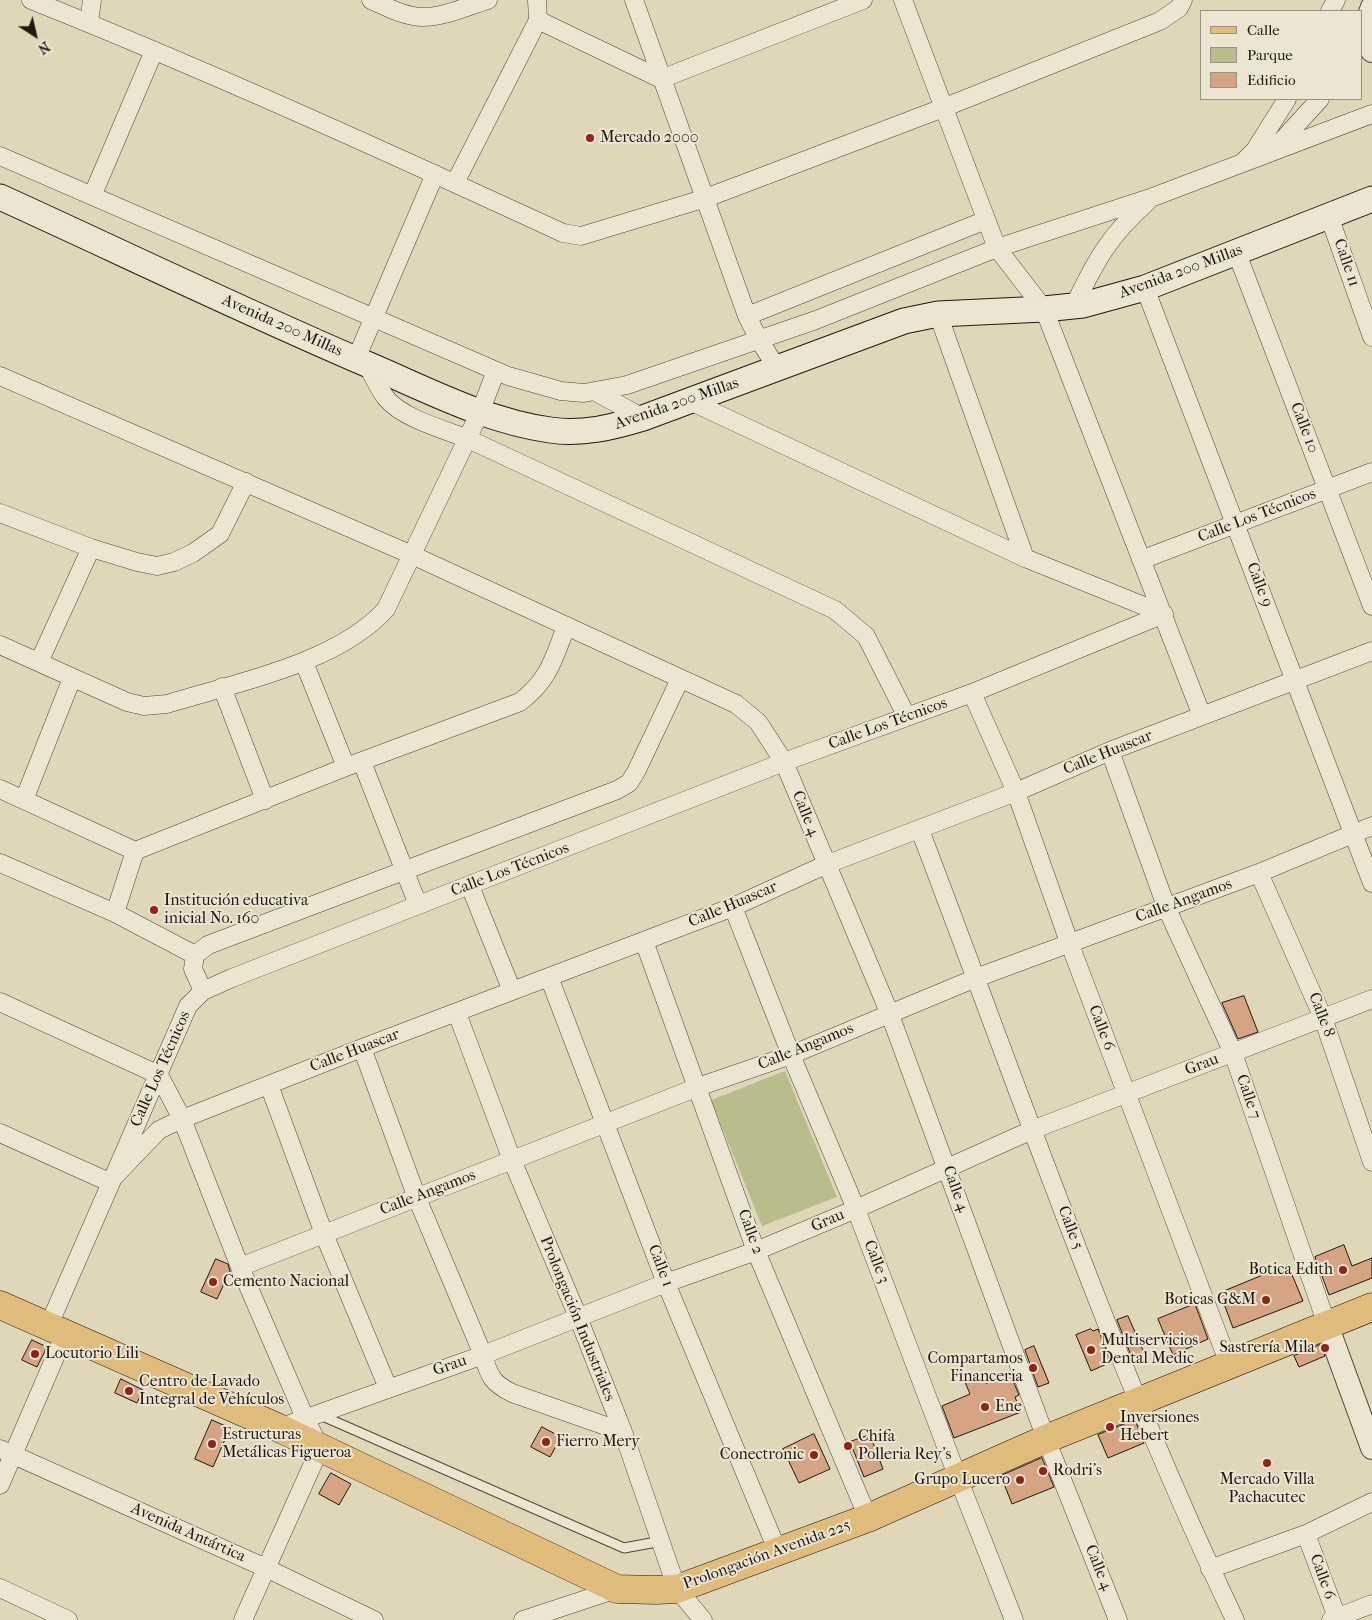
<!DOCTYPE html>
<meta charset="utf-8">
<style>
body{margin:0}
#map{position:relative;width:1372px;height:1620px;overflow:hidden;background:#e0d7b9;font-family:"IM FELL French Canon",serif}
canvas{display:block}
.legend{position:absolute;left:1200px;top:10px;width:162px;height:90px;box-sizing:border-box;background:#ebe5d2;border:1px solid #9b9284;margin:0;padding:6px 9px;list-style:none;font-size:15px;color:#221610}
.legend li{display:flex;align-items:center;gap:10px;height:25px}
.legend b{width:25px;border:1px solid #9b9284}
.north{position:absolute;left:10px;top:10px;width:50px;height:50px;-webkit-text-stroke:4px #ebe5d2;paint-order:stroke;rotate:145deg;font-size:14px;font-weight:700;line-height:20px;text-align:center;color:#221610}
.north::after{content:'';display:block;margin:auto;width:18px;height:22px;background:#221610;clip-path:polygon(50% 0,100% 100%,50% 72%,0 100%)}
</style>
<div id="map">
<canvas width="1372" height="1620"></canvas>
<ul class="legend">
<li><b style="height:6px;background:#e0bc7c"></b>Calle</li>
<li><b style="height:14px;background:#b8bd8b"></b>Parque</li>
<li><b style="height:14px;background:#d5a583"></b>Edificio</li>
</ul>
<div class="north">N</div>
</div>
<script>
const c = document.querySelector('canvas').getContext('2d');
c.lineJoin = 'round';
function fillPath(path, color) {
  c.fillStyle = color;
  c.fill(path, 'evenodd');
}
function stroke(path, color, width, dash) {
  c.strokeStyle = color;
  c.lineWidth = width;
  c.lineCap = dash ? 'butt' : 'round';
  c.setLineDash(dash || []);
  c.stroke(path);
}
function write(font, color, halo, rows, align = 'center') {
  c.font = font + ' "IM FELL French Canon",serif';
  c.lineWidth = 4;
  c.setLineDash([]);
  c.textBaseline = 'middle';
  c.strokeStyle = halo;
  c.fillStyle = color;
  for (const [text, x, y, turn = 0] of rows) {
    c.save();
    c.translate(x, y);
    c.rotate((+turn || 0) * Math.PI / 180);
    c.textAlign = isNaN(turn) ? turn : align;
    if (halo) c.strokeText(text, 0, 0);
    c.fillText(text, 0, 0);
    c.restore();
  }
}
fillPath(new Path2D(`
 M785 1071 837 1197 762 1226 711 1100Z`), '#b8bd8b');
const building = new Path2D(`
 M1244 996 1258 1032 1238 1039 1222 1003Z
 M1344 1245 1352 1266 1372 1258V1278L1329 1295 1315 1257Z
 M216 1259 228 1264 230 1271 217 1299 201 1292Z
 M1288 1265 1303 1301 1233 1328 1220 1293Z
 M1195 1304 1208 1339 1173 1355 1158 1319Z
 M1128 1316 1146 1357 1134 1363 1117 1320Z
 M1091 1329 1093 1331 1098 1329 1111 1362 1091 1371 1076 1335Z
 M32 1340 47 1347 37 1367 22 1360Z
 M1320 1345 1325 1356 1299 1367 1294 1356Z
 M1034 1346 1049 1383 1038 1387 1025 1350Z
 M1010 1373 1019 1395 1015 1397 1021 1412 954 1438 942 1406 970 1394 965 1382 983 1375 986 1383Z
 M121 1379 143 1390 137 1403 115 1393Z
 M212 1420 230 1428 213 1467 195 1459Z
 M1135 1420 1144 1443 1108 1458 1098 1435Z
 M542 1427 561 1437 550 1457 531 1447Z
 M814 1434 830 1469 799 1483 783 1449Z
 M870 1435 883 1469 864 1477 850 1442Z
 M1042 1458 1054 1487 1012 1504 1001 1476Z
 M331 1473 351 1484 339 1505 319 1494Z`);
fillPath(building, '#d5a583');
stroke(building, '#221610', 1);
const service = new Path2D(`
 M320 1415 624 1548 662 1541`);
const minor = new Path2D(`
 M31 0C211 72 387 152 563 233L581 236 706 198 943 108 1160 21 1179 8 1183 0
 M371 0C387 7 405 17 423 17 444 17 468 6 488 0
 M634 0 747 316 759 340 777 368
 M903 0 997 248 1044 309 1202 716
 M1330 11 1336 0
 M538 20 661 79 863 0
 M89 23 92 0
 M1277 146 1320 99
 M0 156 508 376 561 391 584 393 627 385 816 320 997 248 1153 197 1372 114
 M1245 160 1255 150 1287 99
 M455 183 538 20 537 0
 M93 194 154 51
 M1329 216 1372 337
 M1236 251 1372 606
 M1145 288 1372 883
 M1074 306C1096 260 1109 236 1147 202
 M938 314 1025 558
 M747 316 986 220
 M356 359 435 174
 M367 364C373 376 378 388 386 398 402 418 442 429 466 438L835 610 866 636 907 717
 M0 376 412 555 736 704 758 722 784 762 889 1012 1046 1439 1118 1620
 M596 392 643 418
 M690 401 1025 558 1164 614
 M0 513 91 548 137 562 157 566 174 562 193 553 220 534 246 482
 M1141 560 1372 472
 M0 645 127 702 144 706 167 704C235 683 338 663 386 609L480 412 496 371
 M39 662 91 548
 M304 662 346 767
 M222 687 265 800
 M972 693 1016 792 1069 942 1229 1364
 M1110 751 1167 909 1233 1053 1327 1325
 M362 762 418 905
 M0 789 135 851 346 767 520 702C549 680 553 660 566 627
 M24 800 72 678
 M920 830C1021 1095 1113 1364 1235 1620
 M0 863 115 913 195 955 208 945 617 790 629 783 636 772 680 679
 M1259 873 1323 1018 1372 1162
 M470 886 512 991
 M733 907 791 1055 856 1209 958 1478 1014 1620
 M115 913 135 851
 M644 941 756 1251 868 1518
 M195 955 193 969 203 991
 M549 977 666 1283 778 1552
 M0 1002 159 1075 182 1119 240 1267 305 1418 320 1448 243 1620
 M457 1013 512 1160 578 1317 623 1432 677 1589 703 1620
 M362 1048 417 1198 483 1355C489 1376 492 1383 512 1393L623 1432
 M269 1085 324 1234 388 1388
 M0 1133 109 1182 159 1130 182 1119 362 1048 733 907 825 865 1016 792 1110 751 1372 651
 M240 1267 698 1087 791 1055 976 978 1259 873 1372 826
 M48 1327 188 1006 203 991 232 978 784 762 972 693 1164 614
 M279 1428 483 1355 666 1283 756 1251 856 1209 1032 1130 1372 999
 M0 1449 268 1569 374 1620
 M0 1485 65 1334
 M1306 1534 1338 1620
 M1210 1569 1306 1534 1372 1502
 M0 1588 68 1620
 M523 1620 617 1589
 M1331 1620 1372 1604`);
const tertiary = new Path2D(`
 M1372 7 1367 21 1372 51
 M1327 1325 1372 1448`);
const secondary = new Path2D(`
 M0 197C123 253 245 312 369 365 428 390 486 421 550 430 582 435 613 427 643 418L904 321 938 314 1044 309 1083 305 1145 288 1372 199`);
const primary = new Path2D(`
 M0 1305 279 1428 617 1589 656 1590 677 1589 868 1518 1046 1439 1372 1307`);
stroke(service, '#52463a', 11);
stroke(minor, '#52463a', 19);
stroke(tertiary, '#52463a', 24);
stroke(secondary, '#221610', 27);
stroke(primary, '#221610', 29);
stroke(service, '#ebe5d2', 9);
stroke(minor, '#ebe5d2', 18);
stroke(tertiary, '#ebe5d2', 22);
stroke(secondary, '#ebe5d2', 25);
stroke(primary, '#e0bc7c', 28);
for (const [x, y, r, color] of [
 [590,138,5,"#8f2418"],
 [154,910,5,"#8f2418"],
 [1343,1270,5,"#8f2418"],
 [213,1282,5,"#8f2418"],
 [1266,1300,5,"#8f2418"],
 [1325,1348,5,"#8f2418"],
 [1091,1350,5,"#8f2418"],
 [35,1354,5,"#8f2418"],
 [1033,1368,5,"#8f2418"],
 [129,1391,5,"#8f2418"],
 [985,1407,5,"#8f2418"],
 [1110,1427,5,"#8f2418"],
 [546,1442,5,"#8f2418"],
 [212,1444,5,"#8f2418"],
 [848,1446,5,"#8f2418"],
 [814,1455,5,"#8f2418"],
 [1267,1463,5,"#8f2418"],
 [1043,1471,5,"#8f2418"],
 [1020,1480,5,"#8f2418"]
]) {
  const dot = new Path2D();
  dot.arc(x, y, r, 0, 2 * Math.PI);
  c.fillStyle = color;
  c.fill(dot);
  stroke(dot, '#ebe5d2', 2);
}
write('16px', '#221610', '#ebe5d2', [
 ["Mercado 2000",600,138],
 ["Institución educativa",164,901],
 ["inicial No. 160",164,919],
 ["Botica Edith",1333,1270,"right"],
 ["Cemento Nacional",223,1282],
 ["Boticas G&M",1256,1300,"right"],
 ["Multiservicios",1101,1341],
 ["Dental Medic",1101,1359],
 ["Sastrería Mila",1315,1348,"right"],
 ["Locutorio Lili",45,1354],
 ["Compartamos",1023,1359,"right"],
 ["Financeria",1023,1377,"right"],
 ["Centro de Lavado",139,1382],
 ["Integral de Vehículos",139,1400],
 ["Ene",995,1407],
 ["Inversiones",1120,1418],
 ["Hebert",1120,1436],
 ["Estructuras",222,1435],
 ["Metálicas Figueroa",222,1453],
 ["Chifa",858,1437],
 ["Polleria Rey's",858,1455],
 ["Fierro Mery",556,1442],
 ["Conectronic",804,1455,"right"],
 ["Rodri's",1053,1471],
 ["Grupo Lucero",1010,1480,"right"],
 ["Mercado Villa",1267,1480,"center"],
 ["Pachacutec",1267,1498,"center"]
], 'left');
write('16px', '#221610', '#ebe5d2', [
 ["Calle 11",1346,263,71],
 ["Avenida 200 Millas",1181,272,-20],
 ["Avenida 200 Millas",282,326,24],
 ["Avenida 200 Millas",677,404,-19],
 ["Calle 10",1304,428,69],
 ["Calle Los Técnicos",1257,516,-21],
 ["Calle 9",1259,585,69],
 ["Calle Los Técnicos",888,724,-20],
 ["Calle Huascar",1108,753,-22],
 ["Calle 4",805,814,68],
 ["Calle Los Técnicos",510,870,-21],
 ["Calle Angamos",1184,901,-20],
 ["Calle Huascar",733,905,-23],
 ["Calle 8",1321,1015,69],
 ["Calle 6",1101,1028,69],
 ["Calle Angamos",806,1047,-22],
 ["Calle Huascar",355,1051,-21],
 ["Grau",1202,1065,-21],
 ["Calle Los Técnicos",161,1069,-66],
 ["Calle 7",1248,1097,71],
 ["Calle 4",955,1189,70],
 ["Calle Angamos",428,1193,-21],
 ["Grau",828,1221,-23],
 ["Calle 5",1070,1228,69],
 ["Calle 2",750,1232,70],
 ["Calle 3",876,1262,69],
 ["Calle 1",660,1266,69],
 ["Prolongación Industriales",577,1319,68],
 ["Grau",450,1366,-19],
 ["Avenida Antártica",188,1533,24],
 ["Prolongación Avenida 225",767,1555,-20],
 ["Calle 4",1098,1568,68],
 ["Calle 6",1322,1577,70]
]);
</script>
